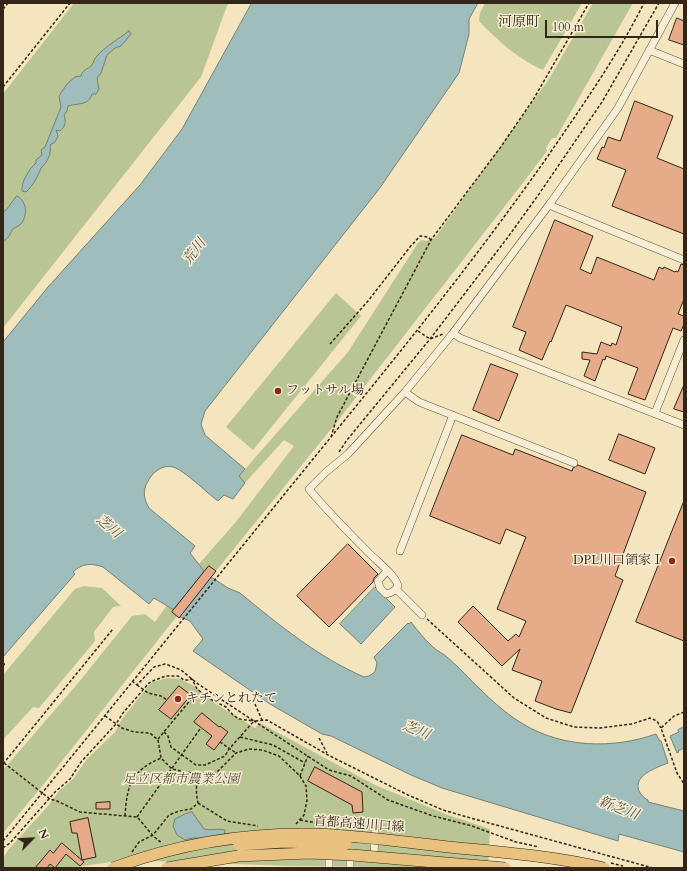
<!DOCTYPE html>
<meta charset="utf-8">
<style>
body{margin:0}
#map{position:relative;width:687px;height:871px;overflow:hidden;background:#f4e5be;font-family:Cardo,serif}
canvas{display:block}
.frame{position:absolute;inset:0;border:4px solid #332517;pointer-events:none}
.north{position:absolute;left:12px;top:819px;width:40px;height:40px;-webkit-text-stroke:3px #f8eed5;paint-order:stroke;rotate:66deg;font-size:11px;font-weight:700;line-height:16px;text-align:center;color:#332517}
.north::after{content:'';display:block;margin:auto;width:14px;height:18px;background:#332517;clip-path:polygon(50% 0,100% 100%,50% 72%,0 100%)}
.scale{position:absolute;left:545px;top:20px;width:113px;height:18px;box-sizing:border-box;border:2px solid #332517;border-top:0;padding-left:5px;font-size:12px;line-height:14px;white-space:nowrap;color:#332517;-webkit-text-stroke:3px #f8eed5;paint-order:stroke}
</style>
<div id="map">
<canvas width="687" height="871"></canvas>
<div class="frame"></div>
<div class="north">N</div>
<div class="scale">100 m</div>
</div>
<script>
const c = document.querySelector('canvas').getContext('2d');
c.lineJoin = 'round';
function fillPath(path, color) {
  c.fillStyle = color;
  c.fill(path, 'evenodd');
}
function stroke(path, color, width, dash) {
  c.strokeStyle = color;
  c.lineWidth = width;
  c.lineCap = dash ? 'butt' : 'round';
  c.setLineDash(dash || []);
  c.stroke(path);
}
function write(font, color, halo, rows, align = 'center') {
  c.font = font + ' Cardo,"Noto Serif JP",serif';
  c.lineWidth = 3;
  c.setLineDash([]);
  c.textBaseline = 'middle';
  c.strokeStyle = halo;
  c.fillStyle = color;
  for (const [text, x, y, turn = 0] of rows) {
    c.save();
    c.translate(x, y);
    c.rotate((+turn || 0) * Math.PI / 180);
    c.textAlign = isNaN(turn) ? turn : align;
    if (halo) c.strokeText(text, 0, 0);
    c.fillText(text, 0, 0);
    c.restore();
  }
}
fillPath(new Path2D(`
 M74 3H228L201 77 3 328V94Z
 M485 3H582L543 70C519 60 497 40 479 21L480 13Z
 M593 3H633L556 138H552L546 148 547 151 522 184 340 418 216 571 209 566 204 571 198 565 235 523 294 446 284 440 245 483 239 476 348 352 418 243 422 240 426 241 435 238 549 79Z
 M336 293 361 316 253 450 226 427Z
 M84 586 102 588 121 606 113 607 94 632 95 641 39 708 33 707 3 740V675L75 589Z
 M167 605 174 610 177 616 39 790 3 833V770L79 682 132 616 145 614 155 622Z
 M167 678 180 679 194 686 216 704 255 728 260 723 375 785 448 815 490 829 488 868 287 866 151 861 111 862 69 868H3V859L8 850 48 806 59 791 73 779 87 759 115 732 122 719 149 685 153 682Z`), '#b9c593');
const water = new Path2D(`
 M252 3H478L469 19V34L459 73 379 189 205 411 201 424 205 435 245 469 239 476 245 483 233 499 224 495 218 501C207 493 184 470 173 467 162 464 152 473 148 481 142 491 144 499 149 508L195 546 190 553 204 571 174 610 154 598 149 604 103 567C92 563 82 563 73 572L75 574 3 657V342L48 287 140 185 182 129Z
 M129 31 131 34 121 46 115 48 107 55 101 73 97 78 99 89 96 94H92C89 106 77 103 68 106L67 111 64 115C66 121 66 126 60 131L56 130 58 136 55 142 50 145C52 153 47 163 41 168 38 176 33 186 26 192L22 191C21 182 29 169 36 163V160L42 155 41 150 45 147 61 107 59 96 67 84 75 77 81 76C82 70 88 69 92 65 94 62 94 59 96 57 106 46 117 40 129 31Z
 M17 196C27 201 28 215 21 224 19 226 15 227 13 229 9 234 10 238 3 241V212L6 210Z
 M211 577 228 588 240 593C279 625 318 657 364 677L369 676 375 672 377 663 374 657 408 623 409 624 411 622C417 630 425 640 433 647 436 650 440 652 443 654 448 657 452 662 457 666 477 686 498 709 523 724 563 748 613 749 656 734L659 740 661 741 668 763C656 768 633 775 639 791 641 795 644 798 648 800V802L684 811V852L619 834 618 841 442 788 411 775 331 736 322 734 270 704 193 651 203 639 190 621 180 617Z
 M375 587 395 607 361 644 340 624Z
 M684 727V748L678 751 679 752 677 753 670 736 679 732 678 730Z
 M192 812 204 829C211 831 217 828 225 830L224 838 213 844C202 838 197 836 185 840L177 835 173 826 175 819 185 814Z`);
fillPath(water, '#9fbdba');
stroke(water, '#748079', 1);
const building = new Path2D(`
 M677 18 684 21V45L669 40Z
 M635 101 673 116 657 158 684 169V234L612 206 626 170 597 159 602 147 604 148 608 137 620 141Z
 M555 220 593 236 580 269 591 274 597 257 654 280 659 267 663 269 664 267 675 272 676 271 678 272 681 264 684 265V299L678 314 684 316V324L681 331 673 328 645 400 628 394 638 368 606 356 605 360 603 359 595 381 584 376 590 360 582 359V352L597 354 601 342 611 346 612 343 616 345 622 327 566 305 551 342 550 341 542 360 519 350 526 332 513 327Z
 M491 364 518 374 499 421 473 410Z
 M684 385V412L674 409Z
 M619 434 655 448 645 474 609 460Z
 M462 435 513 455 515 449 572 471 573 468 578 465 646 492 615 576 623 580 571 713 556 709 535 701 542 681 512 670 520 649 502 666 458 622 473 606 508 641 516 634 519 637 526 621 497 609 526 537 506 529 500 544 430 516Z
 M684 501V641L636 622Z
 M348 544 378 574 374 578 373 582 329 627 297 596Z
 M209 566 216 571 179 618 172 612Z
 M179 686 191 695 171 719 159 710Z
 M202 713 219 727 220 726 228 732 214 750 206 744 212 736 194 722Z
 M315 767 362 792 363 812 353 813 352 805 308 781Z
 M110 802V809H96V803Z
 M88 818 96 857 82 860 77 833H72L70 822Z
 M62 843 84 862 80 866 66 854 55 868 50 864 47 868H35L50 850 53 853Z`);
fillPath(building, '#e6ab89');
stroke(building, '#332517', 1);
const minor = new Path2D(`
 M649 50 684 64
 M549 205 684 260
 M453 333 460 338 684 425
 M405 392 419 402 574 463
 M655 413 684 340
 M400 551 453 415
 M387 571 378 581 380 588 386 594C392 593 395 591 398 586 396 576 378 562 370 554 349 533 328 512 309 489L326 472 348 454 405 392 453 333 549 205 618 108 675 3
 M396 589 422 615
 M346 856H350V868
 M370 857 374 854 375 832
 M329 868V855H334`);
stroke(minor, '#635541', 8);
stroke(new Path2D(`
 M3 9 8 3
 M3 87 70 3
 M418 331 430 339 443 334
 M330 344 368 301 410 247 420 236 428 237 431 240
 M331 437 337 417 431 240 500 148 533 100 589 3
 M339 452 347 440 430 339 508 237 539 194 602 102 659 3
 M427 619 514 698 546 718 574 727 600 728 632 724 650 718 657 721 661 728
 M3 666 5 663
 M132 681 137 685 154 667 165 664 171 666 181 670 198 684 254 721 267 720 328 755 408 795 443 810 467 817 653 868
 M137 685 148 693 161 696 167 700
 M255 704 262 720
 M684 712 674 716 661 728 677 773 684 784
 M105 716 122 728 134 732 150 733 158 740 161 758 172 769 186 772 201 774 217 772 236 753 249 749 262 750 279 756 300 776 306 786 307 800 304 815 295 825
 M164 732 168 736 171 747 196 765H205L225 756 229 749 254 721
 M240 737 273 745 305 763
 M319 738 327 753
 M158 739 193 697
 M220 742 236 753
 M4 763 50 799 57 801 80 812 137 817C144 824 153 838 161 842
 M3 764 113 629
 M300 776 305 763 308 756
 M198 803 227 821 258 826
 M125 816C127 785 131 771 161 758
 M137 817 200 729
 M300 820 322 824
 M3 841C117 701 230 561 344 421 415 334 484 247 548 156 582 106 617 57 644 3
 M3 848 10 843 55 792 70 779 81 762 116 724 123 713 149 683 155 680 166 676H178L184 680H188L192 679 197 689 210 699 226 707 233 715 239 719 254 721 329 770 351 776 388 800 433 816 472 826 516 842 539 847
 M132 852 139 842 153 835 169 815 179 811 191 809 198 803C196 793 195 782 201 774
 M611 863 623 866`), '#332517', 1.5, [3, 2]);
stroke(minor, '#f8eed5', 7);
const highwayBridge = new Path2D(`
 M239 845 284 842 346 844
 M113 868C177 844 245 833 312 834 358 835 403 842 448 847 500 852 553 856 604 868
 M167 868 238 856 309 853 352 855 505 868`);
stroke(highwayBridge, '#332517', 12, []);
stroke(highwayBridge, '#eac27f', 11);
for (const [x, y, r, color] of [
 [278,391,4,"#8f2418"],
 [672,561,4,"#8f2418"],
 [178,699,4,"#8f2418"]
]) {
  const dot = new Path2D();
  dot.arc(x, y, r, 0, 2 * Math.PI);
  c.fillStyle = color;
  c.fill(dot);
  stroke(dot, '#f8eed5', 1.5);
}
write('13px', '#332517', '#f8eed5', [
 ["フットサル場",286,391],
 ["DPL川口領家Ⅰ",664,561,"right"],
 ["キチンとれたて",186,699]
], 'left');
write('italic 13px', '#544d36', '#f8eed5', [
 ["足立区都市農業公園",181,780]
]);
write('13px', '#332517', '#f8eed5', [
 ["首都高速川口線",359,825,4]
]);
write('14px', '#332517', '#f8eed5', [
 ["河原町",519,23]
]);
write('italic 14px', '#535348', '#f8eed5', [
 ["荒川",195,252,-53],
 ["芝川",108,527,40],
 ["芝川",416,731,22],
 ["新芝川",618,809,21]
]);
</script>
